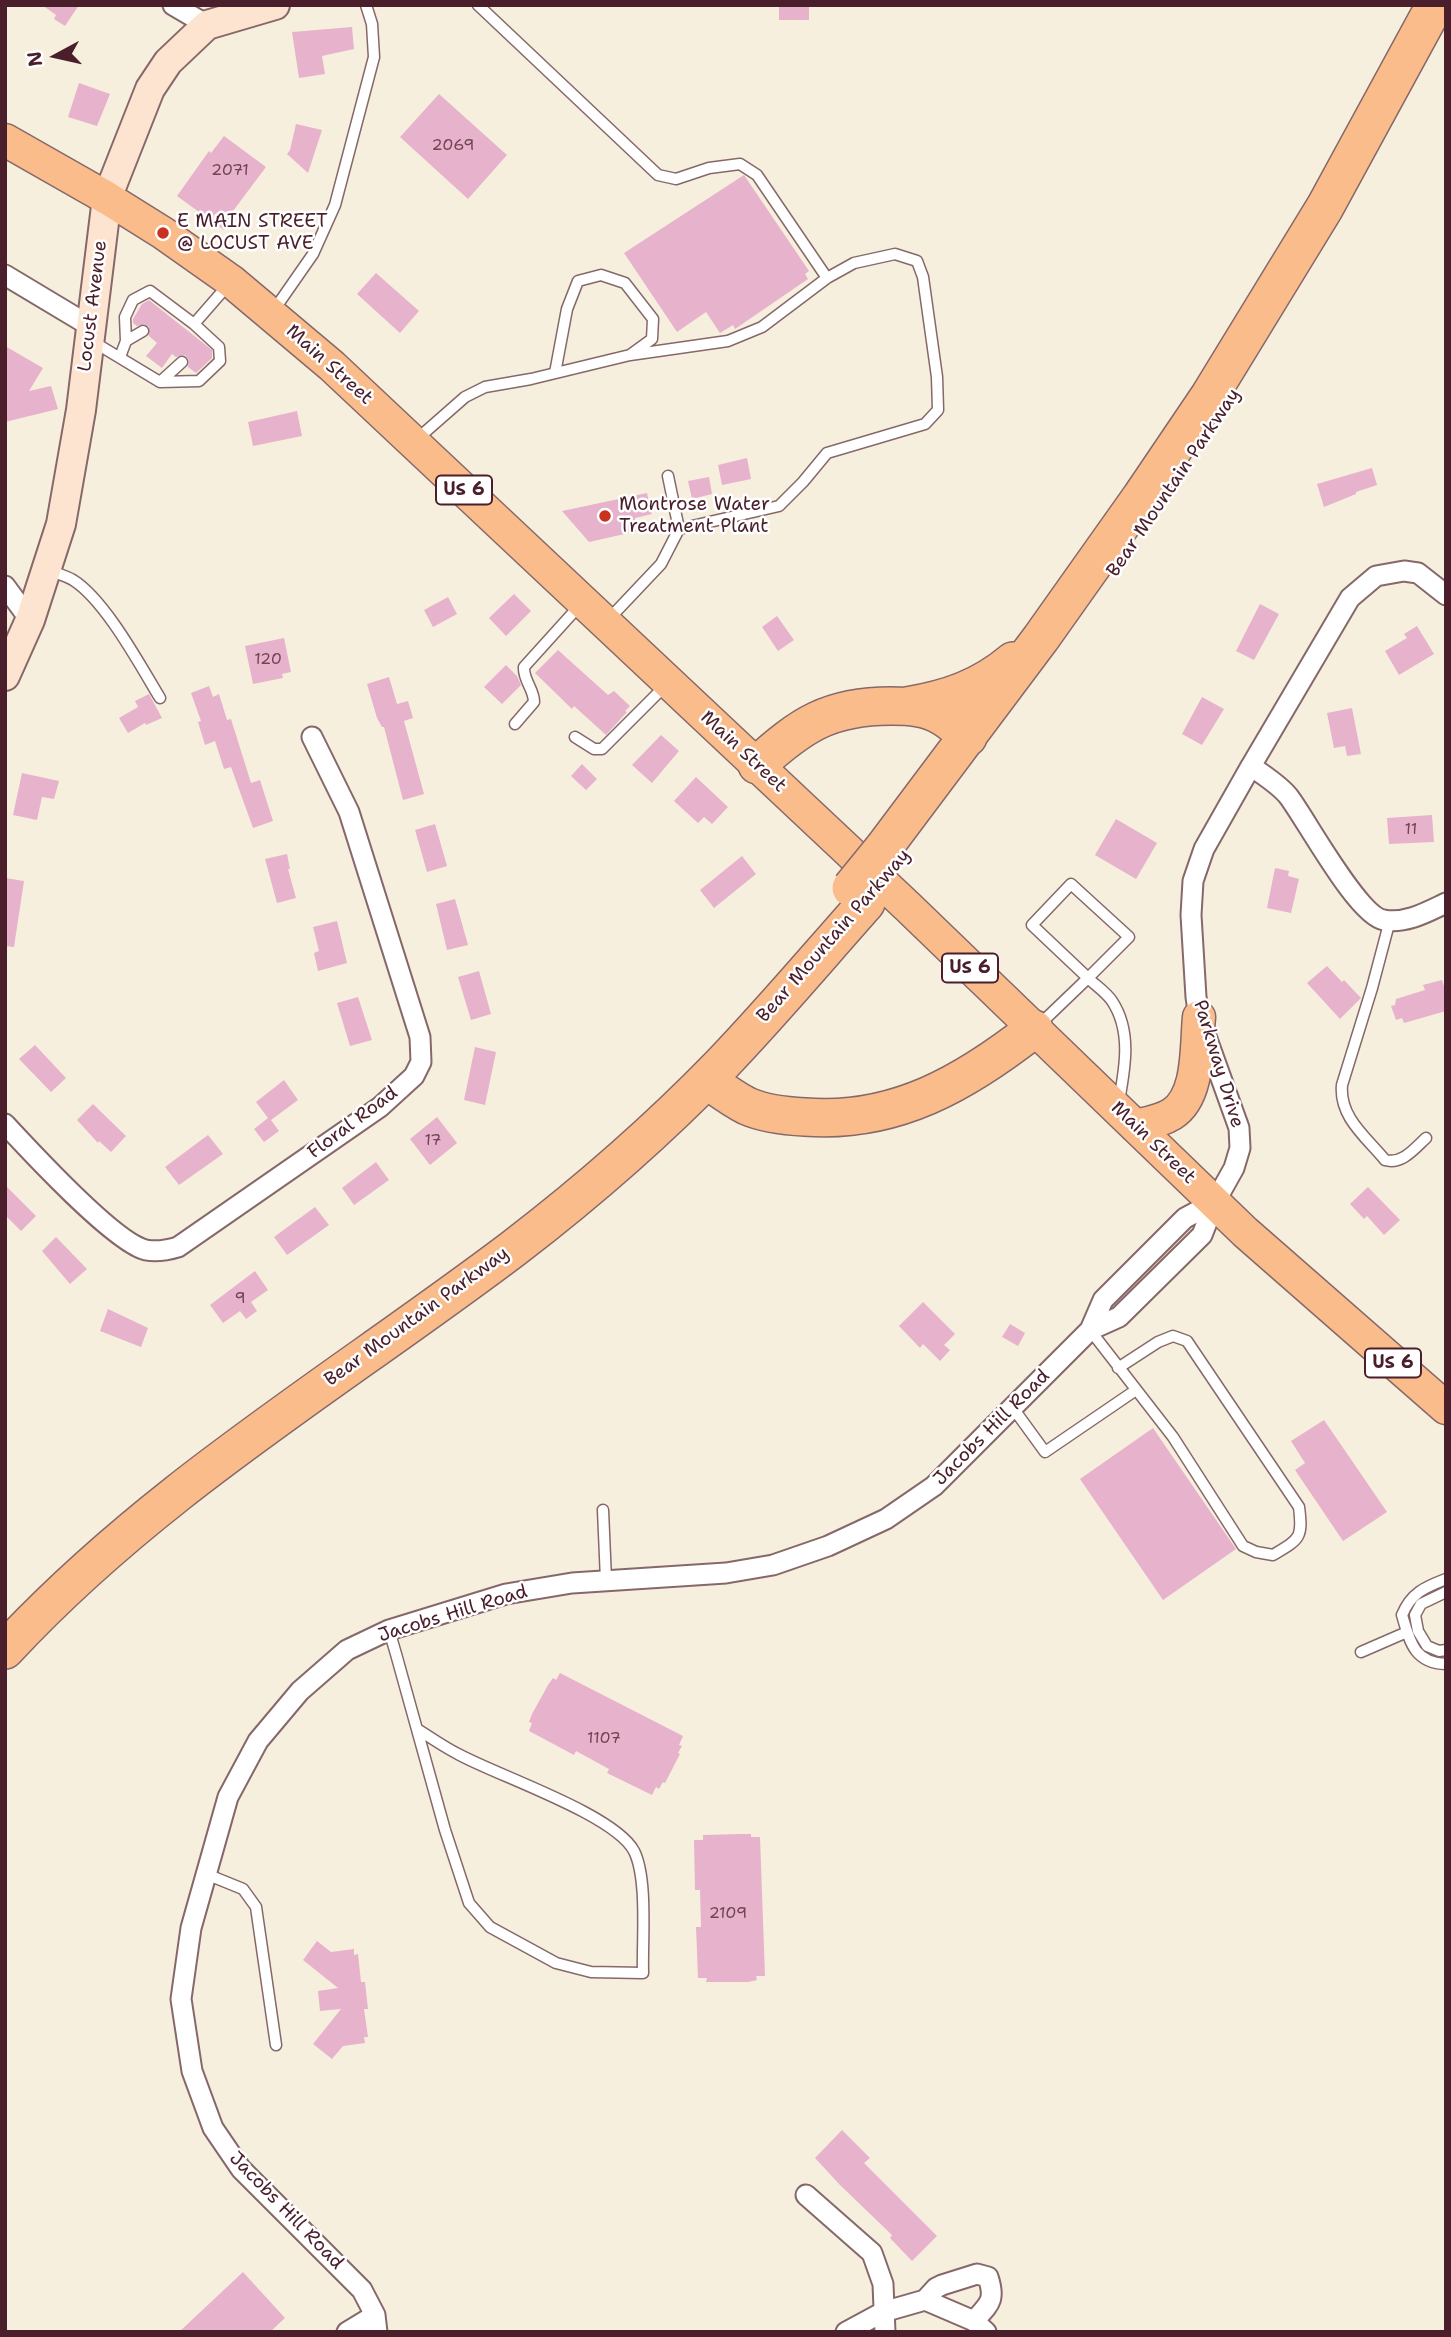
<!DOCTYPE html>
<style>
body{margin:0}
#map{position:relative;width:1451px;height:2337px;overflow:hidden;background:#f7efde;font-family:"Shantell Sans",sans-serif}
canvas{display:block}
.frame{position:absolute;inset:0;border:7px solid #4a1f2b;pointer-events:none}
.north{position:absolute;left:21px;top:21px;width:70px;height:70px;-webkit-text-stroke:5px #fff;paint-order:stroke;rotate:262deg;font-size:19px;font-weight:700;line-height:28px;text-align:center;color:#4a1f2b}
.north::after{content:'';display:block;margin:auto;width:24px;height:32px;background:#4a1f2b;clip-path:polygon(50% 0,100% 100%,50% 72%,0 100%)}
</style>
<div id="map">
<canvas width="1451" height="2337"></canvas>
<div class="frame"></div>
<div class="north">N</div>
</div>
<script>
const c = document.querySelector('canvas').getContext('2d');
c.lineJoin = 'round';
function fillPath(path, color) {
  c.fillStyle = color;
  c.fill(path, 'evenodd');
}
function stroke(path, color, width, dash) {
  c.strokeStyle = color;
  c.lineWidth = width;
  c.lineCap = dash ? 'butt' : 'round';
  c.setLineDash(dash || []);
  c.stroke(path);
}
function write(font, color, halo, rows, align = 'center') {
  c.font = font + ' "Shantell Sans",sans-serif';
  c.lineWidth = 5;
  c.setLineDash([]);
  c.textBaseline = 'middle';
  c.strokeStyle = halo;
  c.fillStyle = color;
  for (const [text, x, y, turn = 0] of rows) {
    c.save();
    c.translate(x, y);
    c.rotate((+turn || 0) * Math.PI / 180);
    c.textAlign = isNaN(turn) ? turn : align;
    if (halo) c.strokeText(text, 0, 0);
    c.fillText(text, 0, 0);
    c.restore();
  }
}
fillPath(new Path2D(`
 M42 5H79L65 26 54 19 56 15Z
 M779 5H809V20H779Z
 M352 27 354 49 322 56 325 74 299 78 292 32Z
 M79 83 110 94 97 126 68 117Z
 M439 94 507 155 468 199 400 137Z
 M296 124 322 130 308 173 287 154 290 150Z
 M224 136 266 167 233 211 236 214 224 230 177 196 209 151 211 153Z
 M744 175 809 271 805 274 808 279 735 329 733 325 720 333 706 312 677 332 624 253Z
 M376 273 419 311 400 333 357 294Z
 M149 300 212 350V358L196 373 188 367 189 360 185 355 176 357 172 354 162 368 146 356 157 343 149 336V327L144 324 137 326 133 323V319L142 304Z
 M5 346 43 368 29 391 51 386 58 409 5 422Z
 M297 411 302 436 253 446 248 422Z
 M747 458 751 479 722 485 718 465Z
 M1372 468 1377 485 1356 492V494L1324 507 1317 484Z
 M709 477 712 494 692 499 688 481Z
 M647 493 652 514 635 518 638 531 589 542 562 511Z
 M514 594 531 611 506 636 489 618Z
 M448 597 457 614 433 627 424 610Z
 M1260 604 1279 614 1254 660 1236 651Z
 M777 616 794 640 778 651 762 627Z
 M1417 626 1434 654 1399 675 1385 651 1407 638 1404 634Z
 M284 638 291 672 282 674 283 678 253 684 245 646Z
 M558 650 608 695 614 691 630 706 625 711 627 712 606 735 574 706 572 709 535 673Z
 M506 665 517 676 521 685 502 704 484 687Z
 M389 677 397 704 408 701 413 718 404 721 424 794 403 800 384 727H382L377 718 367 684Z
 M209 686 213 697 219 694 227 720 231 719 251 783 260 780 273 821 253 828 231 767 224 769 215 741 205 745 198 722 201 721 191 693Z
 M149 694 162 718 146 725 145 723 128 733 119 718 138 707 135 701Z
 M1202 697 1224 709 1202 745 1182 734Z
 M1352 708 1361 754 1347 756 1345 746 1334 748 1327 713Z
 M661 735 679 751 652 783 632 765Z
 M582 764 597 779 586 790 571 776Z
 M22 773 59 781 54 799 42 797 37 820 13 815Z
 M696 777 728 807 712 824 704 817 698 823 674 801Z
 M1432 815 1434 842 1389 844 1387 818Z
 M1116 819 1157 843 1136 879 1095 855Z
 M435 824 447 866 427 872 415 830Z
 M287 854 290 869H288L296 898 277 903 265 859Z
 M742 856 756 874 714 908 700 890Z
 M1275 868 1289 871 1288 876 1299 879 1291 913 1267 908Z
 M5 878 24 881 14 947 5 946Z
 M455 899 468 945 447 950 436 904Z
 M337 921 347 963 318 971 314 953 319 951 313 927Z
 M1327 966 1342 982 1344 980 1361 998 1340 1019 1307 983Z
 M479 971 491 1014 471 1020 458 977Z
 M1442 980 1446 993V1011L1404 1023 1402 1018 1396 1020 1391 1006 1395 1005 1396 999 1425 990 1423 985Z
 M358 997 372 1040 350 1046 337 1003Z
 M35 1045 66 1078 51 1092 19 1059Z
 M475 1047 496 1052 485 1105 464 1100Z
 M284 1080 298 1100 271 1120 279 1131 264 1142 254 1129 268 1118 256 1102Z
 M93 1104 126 1136 111 1152 99 1141 98 1143 77 1120Z
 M437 1117 457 1143 430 1165 410 1139Z
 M208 1135 223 1154 179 1185 165 1167Z
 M376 1162 389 1180 354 1205 342 1188Z
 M5 1185 36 1216 21 1231 5 1215Z
 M1368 1187 1400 1220 1384 1235 1367 1216 1364 1219 1350 1204Z
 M315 1207 329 1225 287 1255 274 1237Z
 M56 1237 87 1269 70 1284 42 1251Z
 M255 1271 268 1290 251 1302 257 1311 246 1319 240 1311 223 1323 210 1305Z
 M923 1302 955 1334 944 1345 950 1350 940 1361 923 1344 920 1348 899 1326Z
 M108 1309 148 1328 141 1347 100 1331Z
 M1010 1324 1025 1333 1018 1346 1002 1337Z
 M1324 1420 1387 1512 1343 1541 1295 1470 1305 1463 1291 1441Z
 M1153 1428 1236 1549 1163 1600 1080 1479Z
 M560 1673 683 1736 679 1745 682 1746 678 1753 680 1754 665 1783 663 1782 659 1789 656 1787 652 1795 607 1773 609 1769 576 1751 574 1755 529 1731 532 1723 529 1722 532 1714 548 1685 553 1678 556 1680Z
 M743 1834H751V1837H760L765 1976H756L757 1980 748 1982H706L707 1978H698L696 1927H701L700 1890H695L694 1840H703V1835Z
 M317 1941 331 1952 354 1949V1955L358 1954 361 1982H365L368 2009H364L368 2037H364L365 2043 343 2046 332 2059 313 2044 341 2009 320 2011 318 1991 338 1988 303 1960Z
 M842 2130 870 2158 864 2163 937 2236 912 2261 890 2238 892 2235 840 2185 815 2158Z
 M243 2272 285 2318 270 2332H179Z`), '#e7b2cc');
const lane = new Path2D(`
 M478 5 658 175 676 179 709 168 740 164 757 175 827 278
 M274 310 313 254 335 205 374 57 372 24 366 5
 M194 324 228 285
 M92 341 160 382 199 381 220 361 219 347 194 324 150 291 133 300 125 317 126 341 120 357
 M126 341 143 331
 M630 355 728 341 762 327 827 278 854 263 895 254 917 261 923 277 937 377 938 410 925 424 827 453 803 482 779 506 679 529
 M160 382 182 362
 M416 440 465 397 485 387 531 379 630 355 652 339 653 319 625 283 601 275 578 281 567 309 555 373
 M48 570C56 573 66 576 73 580 105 600 140 665 160 698
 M608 620 661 564 679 529 668 476
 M515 724 534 702C534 689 523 680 524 667L580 605
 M575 737 594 749H602L666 685
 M1071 884 1129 937 1088 978 1032 925Z
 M1390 920 1372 988 1342 1085C1339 1117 1366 1137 1385 1160 1402 1165 1415 1148 1426 1138
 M1038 1026 1088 978C1095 985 1106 992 1112 1001 1132 1031 1125 1068 1119 1101
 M1090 1330 1173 1437 1243 1546 1256 1552 1273 1555C1300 1539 1303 1538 1299 1507L1187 1341 1173 1336 1158 1342 1118 1368
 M1013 1408 1045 1452 1136 1390
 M603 1510 606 1580
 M1446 1579C1425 1587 1411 1593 1402 1615 1410 1642 1414 1663 1446 1664
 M1446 1592 1421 1604 1415 1615 1418 1631 1427 1646 1439 1651 1446 1650
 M389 1630 396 1654 445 1830 469 1903 490 1927 556 1963 591 1972 643 1973C642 1941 648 1879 634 1851 614 1814 498 1776 458 1754 444 1747 430 1737 417 1729
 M1361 1652 1407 1632
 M206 1874 243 1889 256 1907 276 2045`);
const street = new Path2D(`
 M173 5 207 25
 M5 275 90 326
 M5 586 30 620
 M1446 595 1418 573 1404 571 1376 576 1350 598 1251 766C1263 775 1280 785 1289 797 1307 821 1358 916 1384 920 1406 924 1427 912 1446 903
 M5 1124C30 1151 115 1243 146 1250 156 1252 168 1250 178 1247L380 1107 414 1076 421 1062 420 1037 349 812 312 737
 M1090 1330 1103 1300 1185 1218 1215 1202
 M806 2195 872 2253 883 2284 885 2332
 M925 2300 974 2321 986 2332
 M347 2332 375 2315
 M377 2332 375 2315 362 2290 241 2169 213 2128 192 2071 181 1999 191 1928 228 1797 258 1741 300 1691 347 1650 389 1630 506 1594 572 1583 726 1573 773 1565 828 1546 886 1519 934 1486 1090 1330 1119 1317 1202 1235 1215 1202 1234 1168 1240 1148 1239 1128 1199 1017 1196 997 1191 915 1193 881 1204 849 1251 766
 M846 2332 883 2312 925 2300 936 2288 942 2285 977 2274 988 2277C996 2301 989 2304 974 2321`);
const secondary = new Path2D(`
 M5 676 30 620 61 524 81 410 107 198 150 89 168 62 207 25 275 5`);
const primary = new Path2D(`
 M5 140 107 198 163 233 231 281 332 366 907 906 1245 1232 1446 1408
 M1135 1126C1148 1123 1161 1121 1172 1114 1200 1096 1196 1047 1199 1017`);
const highway = new Path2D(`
 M907 706C948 699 981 688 1013 661
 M757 765C801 725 829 706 891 706 909 706 927 707 943 717 952 722 960 730 968 737
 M882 850 1041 638 1141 497 1210 395 1325 207 1435 5
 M707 1080C720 1089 733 1099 747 1106 765 1114 785 1116 805 1117 895 1124 965 1083 1034 1029
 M5 1650C154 1489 341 1379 514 1248 587 1192 657 1131 721 1065 771 1013 818 957 866 903`);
stroke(lane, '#87686a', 13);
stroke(street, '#87686a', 23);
stroke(secondary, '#87686a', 32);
stroke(primary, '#87686a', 35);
stroke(highway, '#87686a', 40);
stroke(lane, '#fff', 10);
stroke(street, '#fff', 19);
stroke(secondary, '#fde4d0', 28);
stroke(primary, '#f9bc8a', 32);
stroke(highway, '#f9bc8a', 37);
const highwayBridge = new Path2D(`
 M851 888 882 850`);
stroke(highwayBridge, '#87686a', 40, []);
stroke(highwayBridge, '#f9bc8a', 37);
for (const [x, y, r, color] of [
 [163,233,7,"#c8321e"],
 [605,516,7,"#c8321e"]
]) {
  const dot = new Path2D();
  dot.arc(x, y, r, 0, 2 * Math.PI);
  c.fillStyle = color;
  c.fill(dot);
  stroke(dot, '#fff', 2.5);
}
write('16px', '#714453', null, [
 ["2069",453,146],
 ["2071",230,171],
 ["120",268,660],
 ["11",1411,830],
 ["17",433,1141],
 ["9",240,1299],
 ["1107",604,1739],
 ["2109",728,1914]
]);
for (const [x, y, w] of [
 [464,490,56],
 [970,968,56],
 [1393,1363,56]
]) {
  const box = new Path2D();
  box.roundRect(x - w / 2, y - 14.5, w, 29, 5);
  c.fillStyle = '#fff';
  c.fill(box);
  stroke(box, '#4a1f2b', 2);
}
write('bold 18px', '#4a1f2b', null, [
 ["US 6",464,490],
 ["US 6",970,968],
 ["US 6",1393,1363]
]);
write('19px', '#4a1f2b', '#fff', [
 ["E MAIN STREET",177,222],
 ["@ LOCUST AVE",177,244],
 ["Montrose Water",619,505],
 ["Treatment Plant",619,527]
], 'left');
write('19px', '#4a1f2b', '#fff', [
 ["Locust Avenue",93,306,-83],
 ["Main Street",329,365,42],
 ["Bear Mountain Parkway",1174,483,-56],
 ["Main Street",743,752,43],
 ["Bear Mountain Parkway",834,936,-49],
 ["Parkway Drive",1218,1064,73],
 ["Floral Road",353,1123,-37],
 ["Main Street",1153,1143,44],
 ["Bear Mountain Parkway",417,1317,-36],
 ["Jacobs Hill Road",992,1428,-45],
 ["Jacobs Hill Road",453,1614,-17],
 ["Jacobs Hill Road",286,2211,46]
]);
</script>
